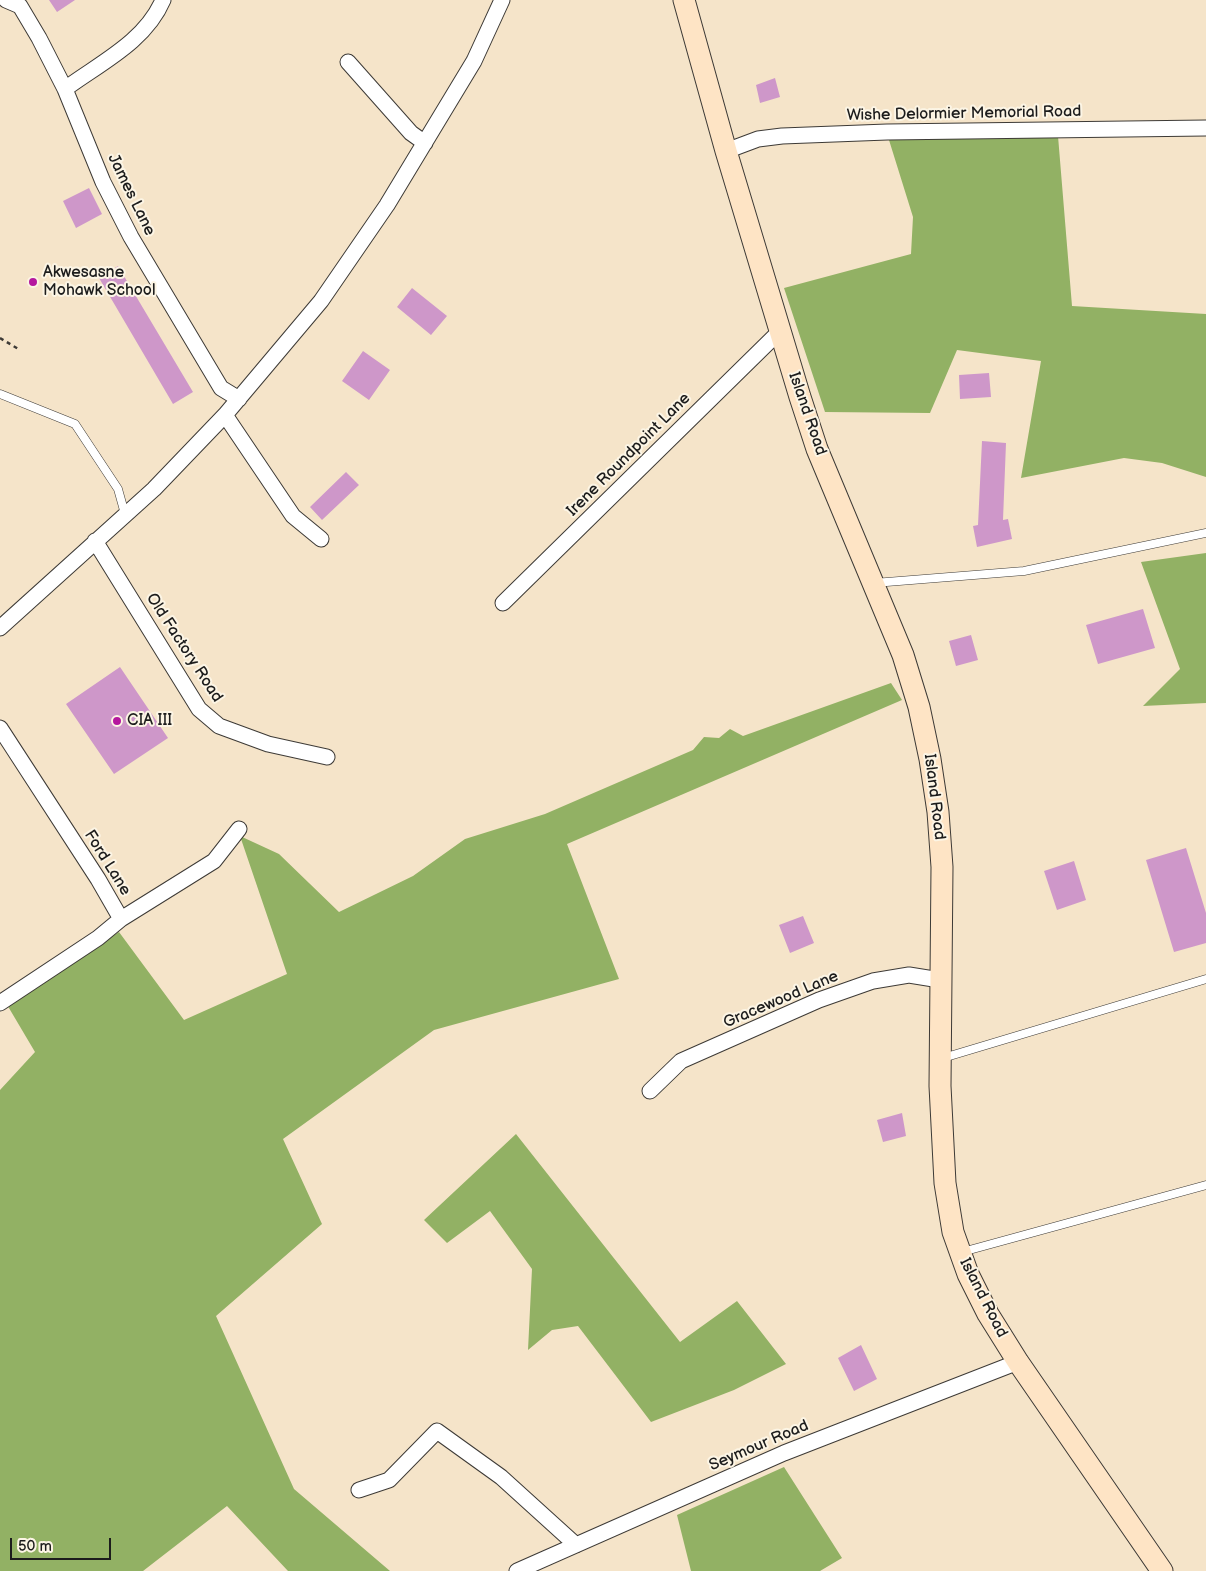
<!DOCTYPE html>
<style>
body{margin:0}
#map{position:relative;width:1206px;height:1571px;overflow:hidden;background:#f5e4c9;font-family:"Balsamiq Sans",sans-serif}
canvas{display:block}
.scale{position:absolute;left:10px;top:1538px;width:101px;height:22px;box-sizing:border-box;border:2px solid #1c1c1c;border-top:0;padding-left:6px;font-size:15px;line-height:18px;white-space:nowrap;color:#1c1c1c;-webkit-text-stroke:4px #fcf5e5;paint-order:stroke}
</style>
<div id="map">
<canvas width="1206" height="1571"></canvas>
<div class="scale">50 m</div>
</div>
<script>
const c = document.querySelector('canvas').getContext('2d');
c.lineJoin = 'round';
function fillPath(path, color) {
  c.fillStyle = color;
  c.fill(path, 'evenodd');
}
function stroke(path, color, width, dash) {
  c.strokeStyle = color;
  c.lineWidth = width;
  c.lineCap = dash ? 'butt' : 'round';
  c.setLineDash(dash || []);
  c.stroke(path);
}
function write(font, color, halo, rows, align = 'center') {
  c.font = font + ' "Balsamiq Sans",sans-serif';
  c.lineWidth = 4;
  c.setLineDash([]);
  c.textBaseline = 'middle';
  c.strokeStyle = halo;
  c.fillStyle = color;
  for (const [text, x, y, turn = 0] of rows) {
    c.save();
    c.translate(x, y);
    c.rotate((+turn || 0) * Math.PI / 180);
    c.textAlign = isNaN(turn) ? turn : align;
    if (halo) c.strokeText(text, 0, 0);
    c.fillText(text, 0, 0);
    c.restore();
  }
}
fillPath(new Path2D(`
 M1058 136 1072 306 1206 314V477L1162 463 1124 458 1021 478 1041 361 957 350 930 413 825 412 784 288 911 254 913 217 889 140Z
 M1206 553V703L1143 706 1180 669 1141 562Z
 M891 683 902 700 567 844 619 979 434 1030 283 1139 322 1224 216 1316 294 1489 390 1571H288L227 1506 143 1571H0V1090L35 1052 6 1003 119 932 184 1020 287 974 240 836 279 854 339 912 413 876 465 839 545 814 693 750 704 737 719 738 730 729 743 736Z
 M516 1134 680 1342 737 1301 786 1364 734 1390 651 1422 578 1326 552 1330 528 1350 532 1269 490 1211 447 1243 424 1220Z
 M784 1467 842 1558 820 1571H691L677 1515Z`), '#92b164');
fillPath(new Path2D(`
 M49 0H75L57 12Z
 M775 78 780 97 760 103 756 85Z
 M89 188 102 214 76 228 63 201Z
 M118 266 193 392 173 404 99 278Z
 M412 288 447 316 431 335 397 307Z
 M363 351 390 370 369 400 342 381Z
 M989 373 991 397 960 399 959 375Z
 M982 441 1006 443 1003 520 1008 519 1012 539 977 547 973 526 978 525Z
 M346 472 359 485 322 520 310 507Z
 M1143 609 1155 648 1098 664 1086 625Z
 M971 635 978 660 956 666 949 641Z
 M120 667 168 738 114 774 66 704Z
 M1186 848 1206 913V943L1174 952 1146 860Z
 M1074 861 1086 900 1057 910 1044 871Z
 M803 916 814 943 790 953 779 925Z
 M902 1113 906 1136 883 1142 877 1120Z
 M861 1345 877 1379 854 1391 838 1358Z`), '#ce97c9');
const lane = new Path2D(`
 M0 394 75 424 118 489 125 514
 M874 583 1024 571 1206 533
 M943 1058 1206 979
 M962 1252 1206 1185`);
const street = new Path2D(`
 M6 0 20 6 39 38 65 89 103 182 131 237 221 388 239 399
 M348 62 411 133 425 143
 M65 89C100 63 145 42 163 0
 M726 151 758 139 782 136 887 132 1206 128
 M225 415 293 516 321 539
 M95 541 199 709 219 726 268 744 327 757
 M503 603 780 331
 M0 628 154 489 225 415 321 301 387 205 474 61 502 0
 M0 728 98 879 121 919
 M0 1003 98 938 121 919 214 861 239 829
 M650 1091 681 1061 819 1000 873 981 909 975 940 980
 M359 1490 389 1480 437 1431 501 1477 576 1545
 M517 1571 784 1453 1018 1362`);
const secondary = new Path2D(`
 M684 0 726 151 800 397 817 449 903 655 919 707 930 759 938 812 942 867 940 1086 945 1183 953 1232 968 1274 988 1314 1018 1362 1162 1571`);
stroke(lane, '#3d3a36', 9);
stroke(street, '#3d3a36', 17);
stroke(secondary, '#3d3a36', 23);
stroke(new Path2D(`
 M0 338 20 350`), '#3d3a36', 2.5, [4, 4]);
stroke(lane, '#fff', 8);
stroke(street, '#fff', 15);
stroke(secondary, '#fee4c5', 21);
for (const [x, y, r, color] of [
 [33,282,5,"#b5179e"],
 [117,721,5,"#b5179e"]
]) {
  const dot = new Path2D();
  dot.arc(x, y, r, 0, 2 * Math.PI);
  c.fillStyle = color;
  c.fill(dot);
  stroke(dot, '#fcf5e5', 2);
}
write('16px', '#1c1c1c', '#fcf5e5', [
 ["Wishe Delormier Memorial Road",964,114,-1],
 ["James Lane",131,195,64],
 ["Island Road",807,414,71],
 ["Irene Roundpoint Lane",629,455,-45],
 ["Old Factory Road",184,648,57],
 ["Island Road",934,797,83],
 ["Ford Lane",107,863,58],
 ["Gracewood Lane",781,1000,-23],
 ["Island Road",983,1298,63],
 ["Seymour Road",759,1446,-23]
]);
write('16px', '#1c1c1c', '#fcf5e5', [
 ["Akwesasne",43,273],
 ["Mohawk School",43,291],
 ["CIA III",127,721]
], 'left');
</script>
